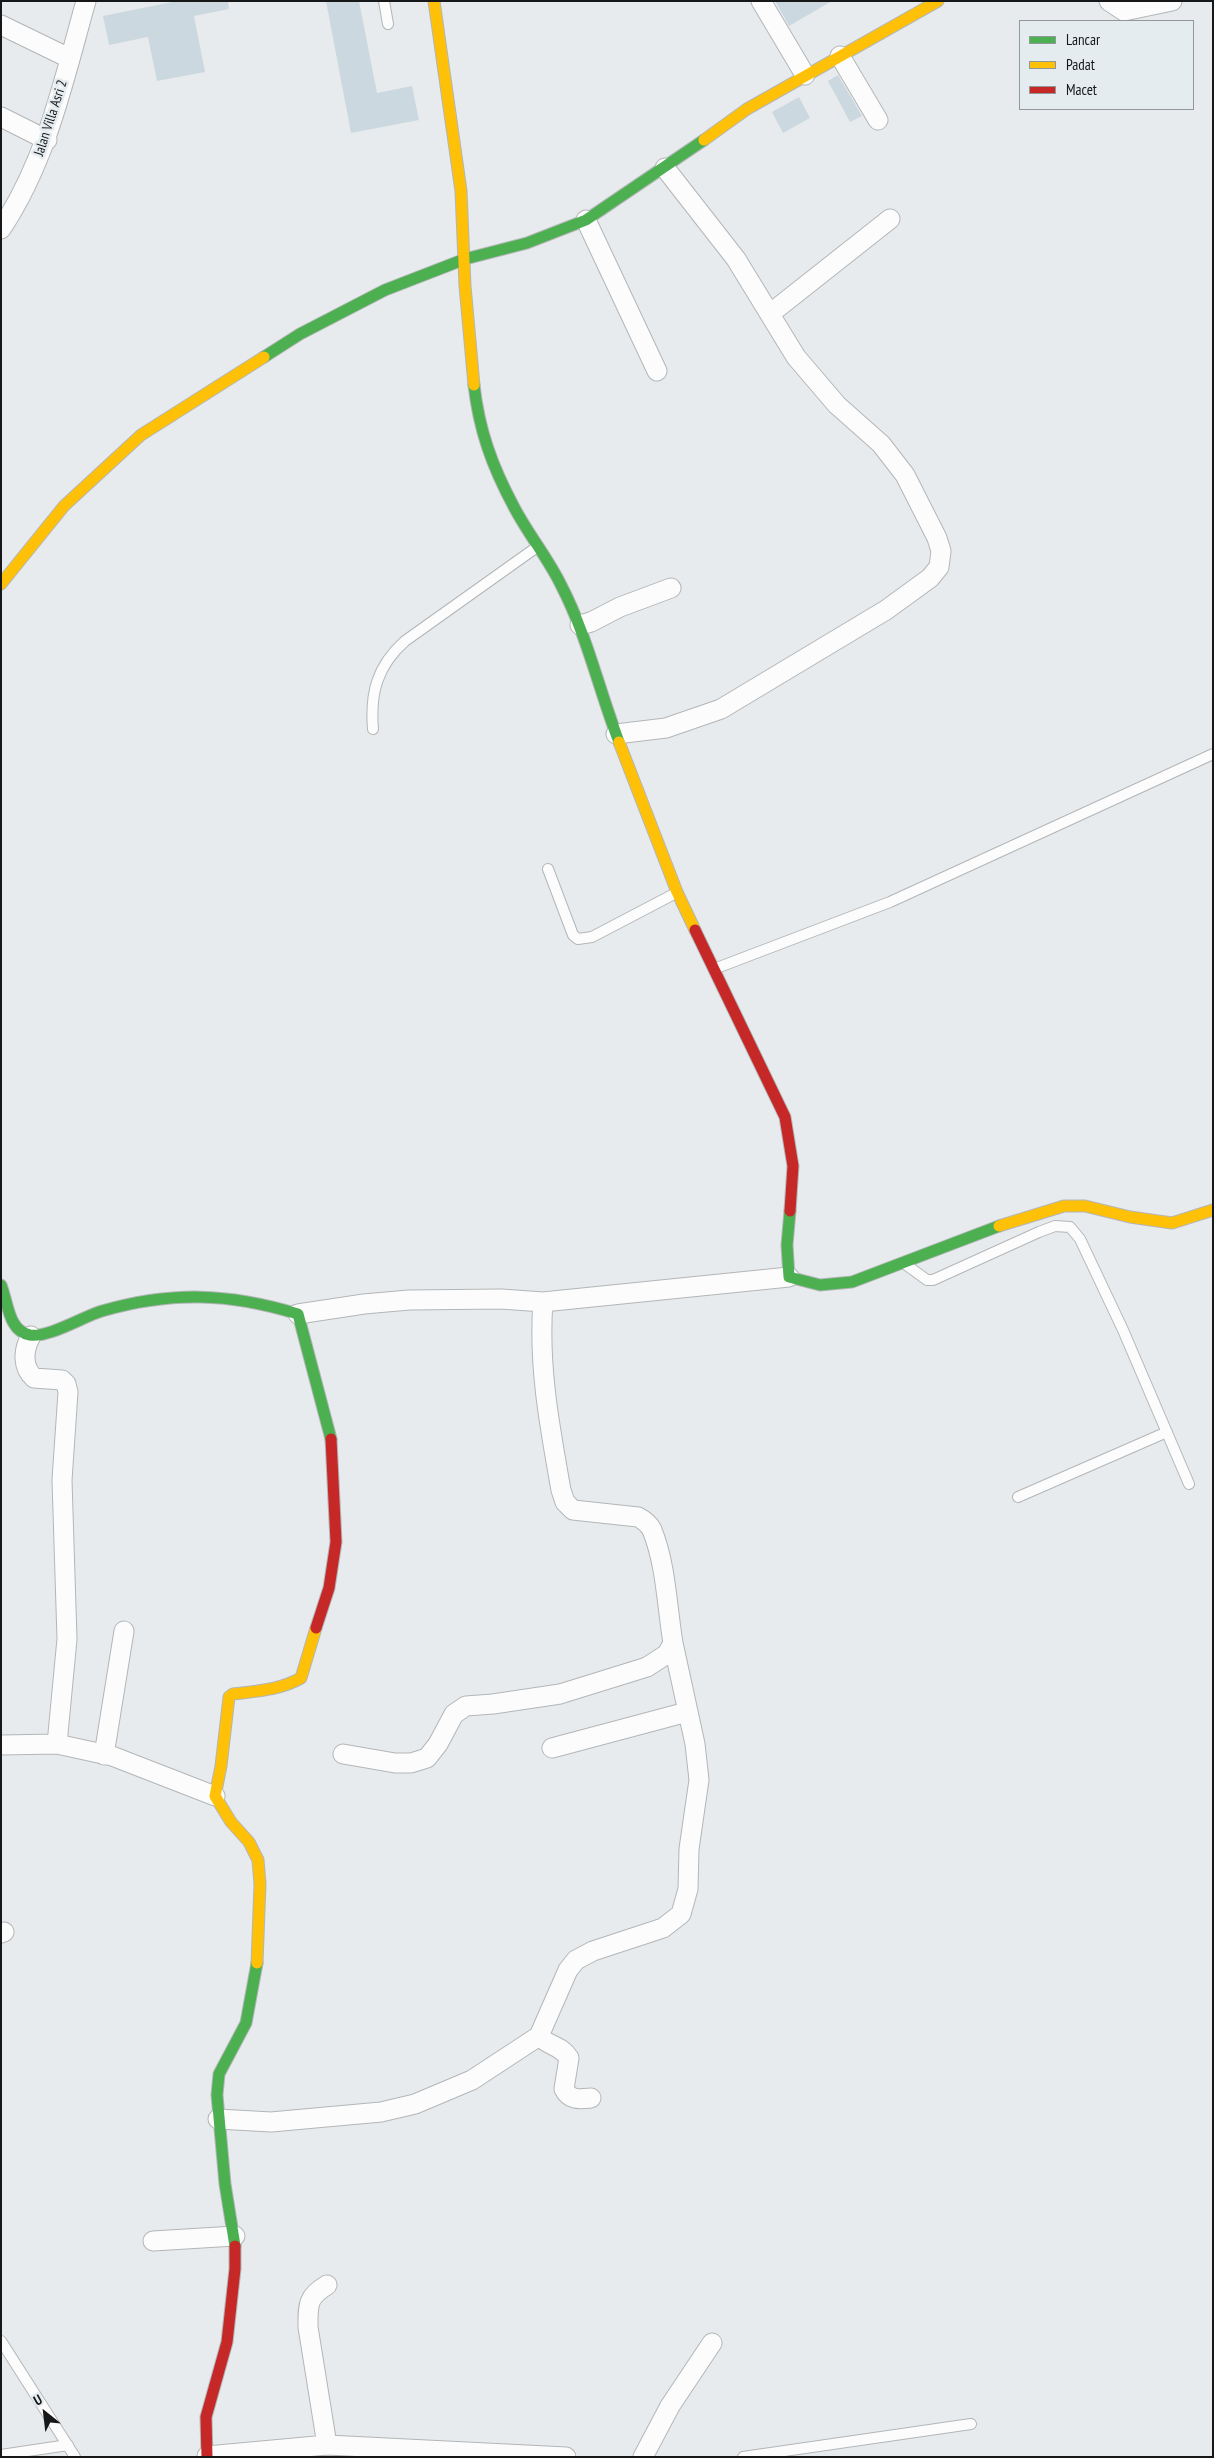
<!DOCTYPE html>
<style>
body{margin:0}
#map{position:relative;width:1214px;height:2458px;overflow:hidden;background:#e8ebed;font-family:"PT Sans Narrow",sans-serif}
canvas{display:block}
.frame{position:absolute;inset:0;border:2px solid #151718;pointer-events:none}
.legend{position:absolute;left:1019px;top:20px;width:175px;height:90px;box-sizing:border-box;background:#e5ecf0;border:1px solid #92979a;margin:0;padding:6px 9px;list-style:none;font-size:15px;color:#151718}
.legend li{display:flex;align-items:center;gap:10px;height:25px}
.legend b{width:25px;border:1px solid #92979a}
.north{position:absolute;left:20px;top:2388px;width:50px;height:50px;-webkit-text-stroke:4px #e5ecf0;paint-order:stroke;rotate:331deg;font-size:14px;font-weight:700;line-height:20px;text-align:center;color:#151718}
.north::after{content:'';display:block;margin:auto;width:18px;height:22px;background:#151718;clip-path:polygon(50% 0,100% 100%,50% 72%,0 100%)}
</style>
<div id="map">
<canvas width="1214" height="2458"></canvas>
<div class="frame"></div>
<ul class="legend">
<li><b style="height:6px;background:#4caf50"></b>Lancar</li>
<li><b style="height:6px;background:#ffc107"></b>Padat</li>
<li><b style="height:6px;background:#c62828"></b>Macet</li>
</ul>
<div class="north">U</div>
</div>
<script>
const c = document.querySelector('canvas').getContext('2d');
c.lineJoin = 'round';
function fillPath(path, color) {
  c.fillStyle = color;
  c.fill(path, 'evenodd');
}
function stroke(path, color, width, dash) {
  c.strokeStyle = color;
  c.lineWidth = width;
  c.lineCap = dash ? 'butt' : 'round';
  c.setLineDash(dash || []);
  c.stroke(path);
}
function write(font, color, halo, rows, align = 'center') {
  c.font = font + ' "PT Sans Narrow",sans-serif';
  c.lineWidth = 5;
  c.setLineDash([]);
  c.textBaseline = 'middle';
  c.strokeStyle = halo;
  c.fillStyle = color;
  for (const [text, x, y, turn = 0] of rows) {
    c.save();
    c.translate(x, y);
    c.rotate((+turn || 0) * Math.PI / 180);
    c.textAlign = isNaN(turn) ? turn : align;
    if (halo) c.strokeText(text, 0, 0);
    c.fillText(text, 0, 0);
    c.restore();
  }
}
fillPath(new Path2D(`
 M177 1H228L229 9 194 16 205 72 157 81 148 37 109 45 103 16Z
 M326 1H359L377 93 412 86 419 120 351 133Z
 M775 1H832L789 26Z
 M838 75 862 116 850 122 828 81Z
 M799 97 810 118 783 133 772 112Z`), '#ccd8df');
const lane = new Path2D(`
 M384 1 388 24
 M373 729C370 693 377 666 405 641L537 547
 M548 869 573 935 578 939 592 937 676 893
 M714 969 890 902 1213 754
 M905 1264 927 1280H933L1039 1232 1055 1226 1070 1227 1080 1239 1123 1330 1189 1484
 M1018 1497 1167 1432
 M1 2341 75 2457
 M1 2455 68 2445
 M743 2457 971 2424`);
const street = new Path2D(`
 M761 1 805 75
 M1109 1 1124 11 1172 1
 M1 25 69 58
 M840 56 878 120
 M1 117 47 140
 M586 220 657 371
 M1 229C47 160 64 79 86 1
 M771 313 890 219
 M580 625 591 622 620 607 671 588
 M616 734 666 728 721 709 886 610 930 578 939 567 941 551 937 538 905 475 881 444 837 405 796 357 736 259 665 168
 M298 1314 364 1304 409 1300 501 1299 543 1302 789 1277
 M31 1336C23 1350 22 1367 34 1378L62 1380 66 1384 68 1392 62 1480 67 1639 57 1744
 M1 1745 57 1744 112 1756 215 1796
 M552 1748 687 1712
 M343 1754 395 1763H411L427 1758 438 1744 454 1714 466 1706 493 1704 560 1694 647 1667 667 1654 673 1643C667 1607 666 1564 652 1530 649 1524 644 1520 638 1517L573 1510 565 1502 561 1490C550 1428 538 1366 543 1302
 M104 1755 124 1631
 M1 1933 4 1932
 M539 2036C548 2046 561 2045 569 2058L564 2089C570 2101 580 2099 591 2098
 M218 2119 271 2122 381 2112 415 2104 472 2080 539 2036 568 1970 576 1960 593 1951 663 1928 681 1914 688 1889 689 1849 699 1780 695 1744 673 1643
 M153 2241 235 2236
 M327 2445 308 2327C308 2305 307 2297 327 2285
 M207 2456 327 2445 566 2457
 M643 2457 670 2406 712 2343`);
const fast = new Path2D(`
 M264 357 300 334 385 290 465 259 527 243 586 220 704 140
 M474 385C479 430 492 466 514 507 528 534 548 558 561 585 587 635 599 690 619 742
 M790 1211 787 1245 789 1277 820 1285 852 1282 999 1226
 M1 1285C8 1302 8 1331 30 1335 49 1338 84 1316 102 1311 172 1291 229 1293 298 1314L331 1439
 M235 2246 225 2184 217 2095 219 2074 246 2023 257 1963`);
const slow = new Path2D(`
 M434 1 461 191 465 286 474 385
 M704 140 747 109 938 1
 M1 584 64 506 141 435 264 357
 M619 742 677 892 695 930
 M999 1226 1064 1206H1085L1130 1217 1172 1223 1213 1210
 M257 1963 260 1884 258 1860 249 1842 231 1822 215 1796 221 1766 229 1697 233 1694C256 1691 280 1690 301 1678L316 1628`);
const jam = new Path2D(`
 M695 930 785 1117 793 1166 790 1211
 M316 1628 329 1588 336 1542 331 1439
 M207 2457 206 2417 227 2342 235 2269V2246`);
stroke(lane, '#b3b6b8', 12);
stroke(street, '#b3b6b8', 21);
stroke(fast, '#b3b6b8', 13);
stroke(slow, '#b3b6b8', 13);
stroke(jam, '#b3b6b8', 13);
stroke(lane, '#fcfcfc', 10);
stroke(street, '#fcfcfc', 19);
stroke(fast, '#4caf50', 11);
stroke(slow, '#ffc107', 11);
stroke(jam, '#c62828', 11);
write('14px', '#151718', '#e5ecf0', [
 ["Jalan Villa Asri 2",51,118,-72]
]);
</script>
